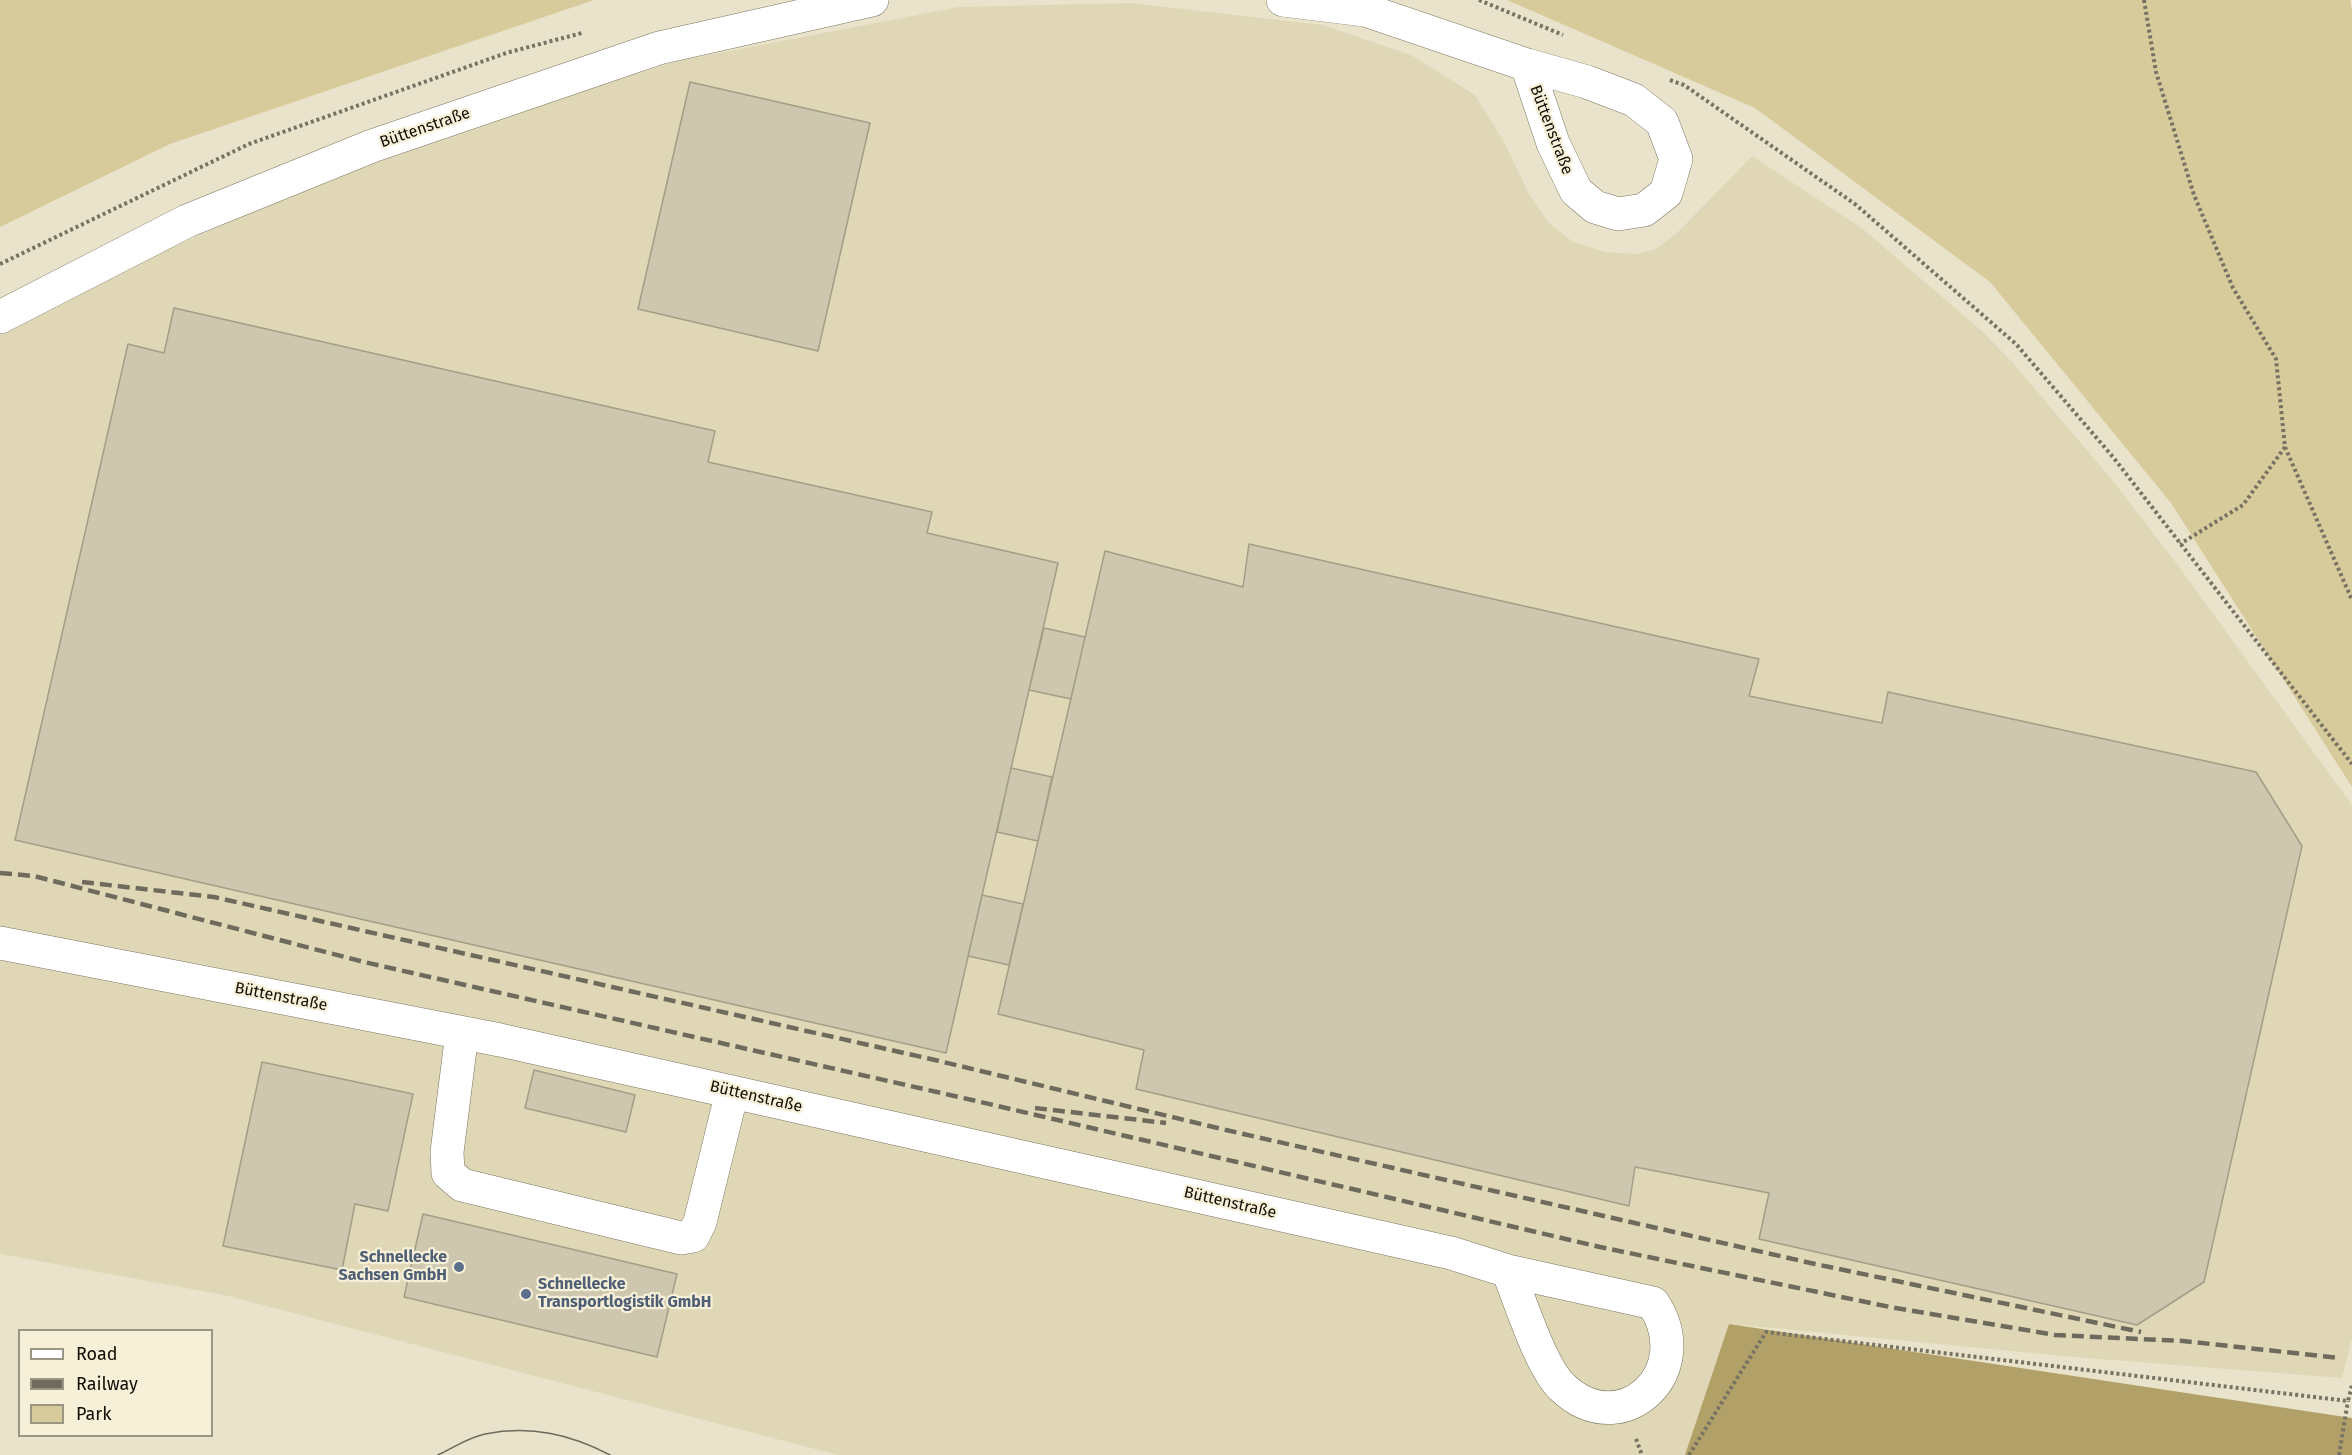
<!DOCTYPE html>
<meta charset="utf-8">
<style>
body{margin:0}
#map{position:relative;width:2352px;height:1455px;overflow:hidden;background:#eae3cb;font-family:"Fira Sans",sans-serif}
canvas{display:block}
.legend{position:absolute;left:18px;top:1329px;width:195px;height:108px;box-sizing:border-box;background:#f7f0d8;border:2px solid #9b9684;margin:0;padding:8px 10px;list-style:none;font-size:18px;color:#100e06}
.legend li{display:flex;align-items:center;gap:12px;height:30px}
.legend b{width:30px;border:2px solid #9b9684}
</style>
<div id="map">
<canvas width="2352" height="1455"></canvas>
<ul class="legend">
<li><b style="height:8px;background:#fff"></b>Road</li>
<li><b style="height:8px;background:#6f6b5c"></b>Railway</li>
<li><b style="height:16px;background:#d8cb9b"></b>Park</li>
</ul>
</div>
<script>
const c = document.querySelector('canvas').getContext('2d');
c.lineJoin = 'round';
function fillPath(path, color) {
  c.fillStyle = color;
  c.fill(path, 'evenodd');
}
function stroke(path, color, width, dash) {
  c.strokeStyle = color;
  c.lineWidth = width;
  c.lineCap = dash ? 'butt' : 'round';
  c.setLineDash(dash || []);
  c.stroke(path);
}
function write(font, color, halo, rows, align = 'center') {
  c.font = font + ' "Fira Sans",sans-serif';
  c.lineWidth = 4.5;
  c.setLineDash([]);
  c.textBaseline = 'middle';
  c.strokeStyle = halo;
  c.fillStyle = color;
  for (const [text, x, y, turn = 0] of rows) {
    c.save();
    c.translate(x, y);
    c.rotate((+turn || 0) * Math.PI / 180);
    c.textAlign = isNaN(turn) ? turn : align;
    if (halo) c.strokeText(text, 0, 0);
    c.fillText(text, 0, 0);
    c.restore();
  }
}
fillPath(new Path2D(`
 M1131 3 1322 25 1411 55 1475 95 1504 142 1530 196 1550 224 1573 242 1605 252 1637 254 1656 249 1679 231 1752 156 1863 229 1982 331 2013 363 2113 481 2177 564 2352 805V1338L2342 1378 2074 1357 1730 1324 1685 1455H838L224 1295 0 1254V323L243 216 478 122 678 61 959 7Z`), '#e0d7b7');
fillPath(new Path2D(`
 M0 0H594L170 144 0 227Z
 M1507 0H2350L2352 11V787L2171 503 1990 282 1755 108Z`), '#d8cb9b');
fillPath(new Path2D(`
 M1729 1324 2352 1418V1455H1685Z`), '#b1a169');
const building = new Path2D(`
 M690 82 870 123 818 351 638 309Z
 M174 308 715 431 708 462 932 512 927 533 1058 563 946 1053 15 840 128 344 164 353Z
 M1249 544 1759 659 1749 696 1882 723 1888 692 2256 772 2302 846 2204 1282 2137 1325 1759 1239 1769 1193 1635 1167 1629 1206 1136 1089 1144 1050 998 1014 1105 551 1243 587Z
 M1044 628 1085 637 1071 699 1029 690Z
 M1011 768 1052 777 1038 841 997 832Z
 M982 895 1023 904 1009 965 968 956Z
 M262 1062 413 1094 388 1211 355 1204 342 1270 223 1246Z
 M534 1070 635 1095 626 1132 525 1108Z
 M423 1214 677 1274 657 1357 404 1297Z`);
fillPath(building, '#cec7af');
stroke(building, '#a49e87', 1.5);
const minor = new Path2D(`
 M1283 0 1365 10 1527 65 1587 82 1634 100 1662 122 1676 159 1666 193 1644 210 1618 214 1595 207 1576 191 1553 143 1527 65
 M0 317 187 221 372 146 659 48 872 0
 M0 943 500 1040 1451 1253 1508 1271 1653 1303C1699 1372 1621 1444 1562 1387 1541 1368 1520 1300 1508 1271
 M462 1033 447 1152 448 1173 462 1185 681 1238 693 1236 700 1222 732 1092`);
stroke(minor, '#7d7761', 34);
stroke(new Path2D(`
 M1479 0 1563 35
 M2144 0 2156 72 2194 195 2233 288 2276 359 2285 447 2243 505 2180 544
 M1670 80 1684 85 1855 204 2016 344 2113 457 2352 764
 M0 264 249 144 506 53 582 33
 M2285 447 2352 600
 M1636 1439 1642 1455
 M1689 1455 1766 1332 2348 1401 2352 1385
 M2339 1455 2348 1401`), '#777263', 4, [3, 3]);
stroke(minor, '#fff', 33);
stroke(new Path2D(`
 M438 1455C453 1448 469 1437 485 1434 530 1425 570 1434 610 1455`), '#6f6b5c', 1.5);
stroke(new Path2D(`
 M0 873 34 876 364 962 972 1100 1600 1247 1890 1307 2055 1335 2183 1341 2340 1358
 M82 882 214 897 935 1060 1226 1130 1815 1264 2141 1332
 M1035 1108 1166 1123`), '#6f6b5c', 4.5, [12, 6]);
for (const [x, y, r, color] of [
 [459,1267,6,"#5c6f8a"],
 [526,1294,6,"#5c6f8a"]
]) {
  const dot = new Path2D();
  dot.arc(x, y, r, 0, 2 * Math.PI);
  c.fillStyle = color;
  c.fill(dot);
  stroke(dot, '#f7f0d8', 2);
}
write('16px', '#100e06', '#f7f0d8', [
 ["Büttenstraße",425,128,-19],
 ["Büttenstraße",1551,130,69],
 ["Büttenstraße",281,997,11],
 ["Büttenstraße",756,1097,13],
 ["Büttenstraße",1230,1203,13]
]);
write('bold 16px', '#4e5e75', '#f7f0d8', [
 ["Schnellecke",447,1258],
 ["Sachsen GmbH",447,1276],
 ["Schnellecke",538,1285,"left"],
 ["Transportlogistik GmbH",538,1303,"left"]
], 'right');
</script>
